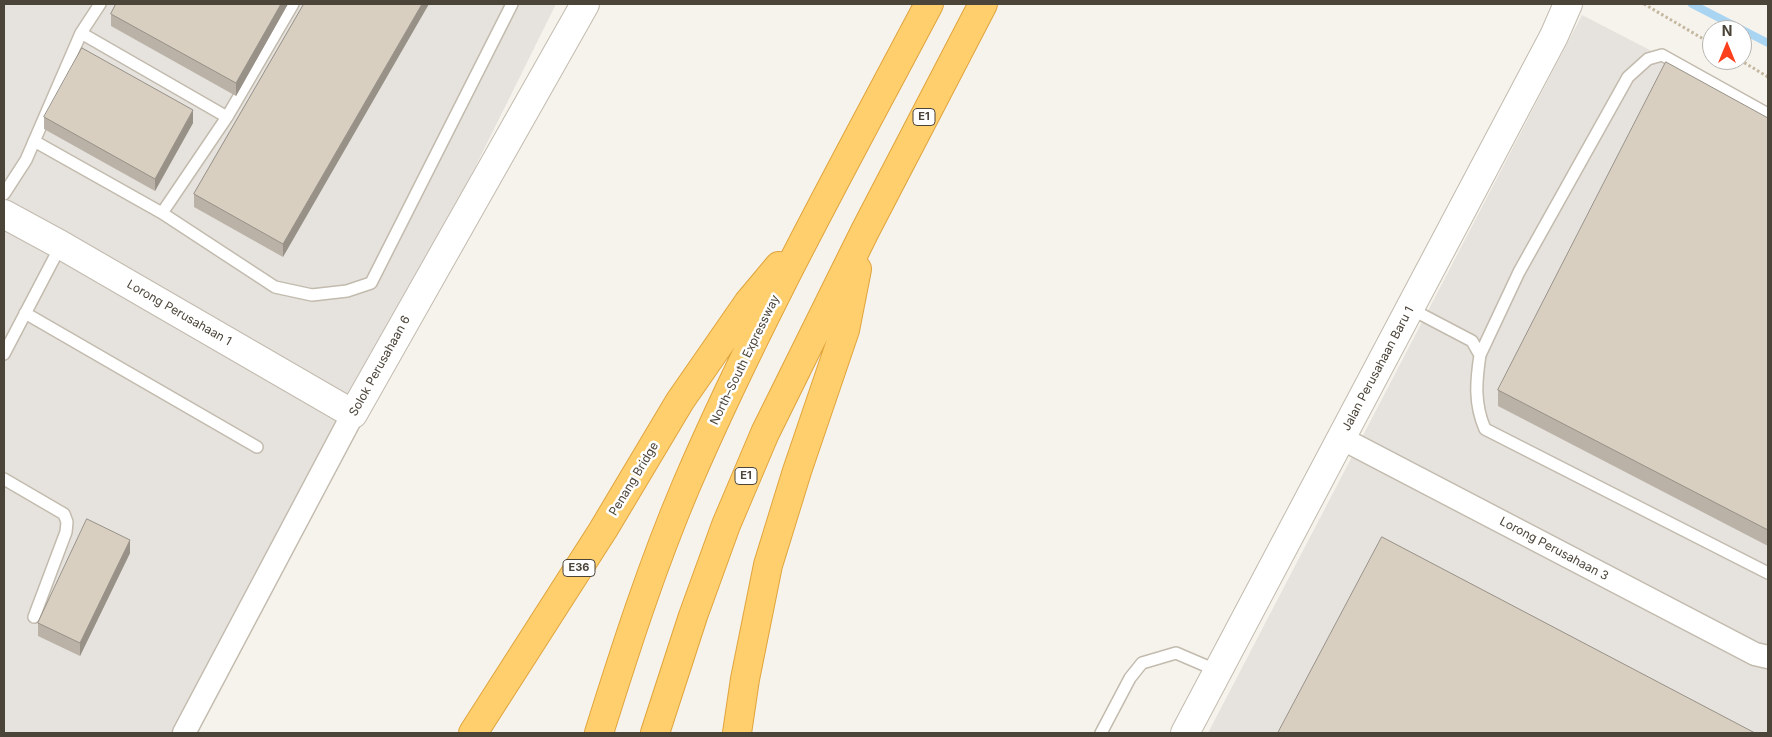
<!DOCTYPE html>
<meta charset="utf-8">
<style>
body{margin:0}
#map{position:relative;width:1772px;height:737px;overflow:hidden;background:#f6f3ec;font-family:Inter,sans-serif}
canvas{display:block}
.frame{position:absolute;inset:0;border:5px solid #4b4439;pointer-events:none}
.north{position:absolute;left:1702px;top:20px;width:50px;height:50px;box-sizing:border-box;background:#fff;border:1px solid #b7b4b0;border-radius:50%;rotate:0deg;font-size:14px;font-weight:700;line-height:20px;text-align:center;color:#4b4439}
.north::after{content:'';display:block;margin:auto;width:18px;height:22px;background:#fc3f1d;clip-path:polygon(50% 0,100% 100%,50% 72%,0 100%)}
</style>
<div id="map">
<canvas width="1772" height="737"></canvas>
<div class="frame"></div>
<div class="north">N</div>
</div>
<script>
const c = document.querySelector('canvas').getContext('2d');
c.lineJoin = 'round';
function fillPath(path, color) {
  c.fillStyle = color;
  c.fill(path, 'evenodd');
}
function stroke(path, color, width, dash) {
  c.strokeStyle = color;
  c.lineWidth = width;
  c.lineCap = dash ? 'butt' : 'round';
  c.setLineDash(dash || []);
  c.stroke(path);
}
function write(font, color, halo, rows, align = 'center') {
  c.font = font + ' Inter,sans-serif';
  c.lineWidth = 5;
  c.setLineDash([]);
  c.textBaseline = 'middle';
  c.strokeStyle = halo;
  c.fillStyle = color;
  for (const [text, x, y, turn = 0] of rows) {
    c.save();
    c.translate(x, y);
    c.rotate((+turn || 0) * Math.PI / 180);
    c.textAlign = isNaN(turn) ? turn : align;
    if (halo) c.strokeText(text, 0, 0);
    c.fillText(text, 0, 0);
    c.restore();
  }
}
fillPath(new Path2D(`
 M4 4H556L375 369 189 733H4Z
 M1582 15 1768 111V733H1208Z`), '#e6e2dd');
stroke(new Path2D(`
 M1692 4 1768 43`), '#a9d4f2', 8);
const service = new Path2D(`
 M81 33 227 117
 M34 141 162 213 275 287 312 295 347 291 371 283 512 4
 M4 194 26 160 81 33 100 4
 M162 213 227 117 293 4
 M1411 309 1472 341 1480 355C1476 381 1474 404 1485 429L1768 573
 M25 313 257 447
 M4 354 61 245
 M1480 355 1519 272 1628 77 1648 59 1662 55 1768 114
 M4 479 64 514 67 522 66 532 34 617
 M1101 733 1130 678 1142 663 1176 653 1218 671`);
const minor = new Path2D(`
 M1341 438 1755 654 1768 657
 M184 733 353 414`);
const tertiary = new Path2D(`
 M4 214 61 245 353 414 585 4
 M1185 733 1554 36 1568 4`);
const motorway = new Path2D(`
 M473 733 603 530 680 401 748 303 779 266
 M599 733C625 650 652 566 686 486 757 321 845 163 929 4
 M655 733 693 616 726 525 765 433 865 231 983 4
 M737 733 745 679 768 565 797 471 845 330 857 269`);
stroke(service, '#c2bbae', 14);
stroke(minor, '#c2bbae', 25);
stroke(tertiary, '#c2bbae', 30);
stroke(motorway, '#e0a43c', 30);
stroke(new Path2D(`
 M1644 4 1712 44
 M1740 60 1768 77`), '#c4b79f', 3, [2.5, 2.5]);
stroke(service, '#fff', 11);
stroke(minor, '#fff', 22);
stroke(tertiary, '#fff', 28);
stroke(motorway, '#ffcf6e', 28);
fillPath(new Path2D(`
 M116 4H288L236 96 111 26V14Z
 M304 4 283 257 194 207V194Z
 M44 117 193 123 155 191 44 129Z
 M1768 118V546L1498 406V390Z
 M130 553 80 656 38 636V623Z`), '#bab2a6');
fillPath(new Path2D(`
 M281 4H288L236 96V83Z
 M422 4H429L283 257V244Z
 M193 110V123L155 191V179Z
 M130 540V553L80 656V643Z`), '#979187');
const building = new Path2D(`
 M116 4H281L236 83 111 14Z
 M304 4H422L283 244 194 194Z
 M82 48 193 110 155 179 44 117Z
 M1666 62 1768 118V530L1498 390Z
 M87 519 130 540 80 643 38 623Z
 M1382 537 1755 733H1278Z`);
fillPath(building, '#d8cfc1');
stroke(building, '#979187', 1);
for (const [x, y, w] of [
 [924,117,22],
 [746,476,22],
 [579,568,32]
]) {
  const box = new Path2D();
  box.roundRect(x - w / 2, y - 8.5, w, 17, 4);
  c.fillStyle = '#fff';
  c.fill(box);
  stroke(box, '#4b4439', 1);
}
write('bold 11px', '#4b4439', null, [
 ["E1",924,117],
 ["E1",746,476],
 ["E36",579,568]
]);
write('12px', '#4b4439', '#fff', [
 ["Lorong Perusahaan 1",179,313,30],
 ["North–South Expressway",745,360,-64],
 ["Solok Perusahaan 6",380,366,-61],
 ["Jalan Perusahaan Baru 1",1378,369,-62],
 ["Penang Bridge",634,479,-59],
 ["Lorong Perusahaan 3",1554,549,28]
]);
</script>
